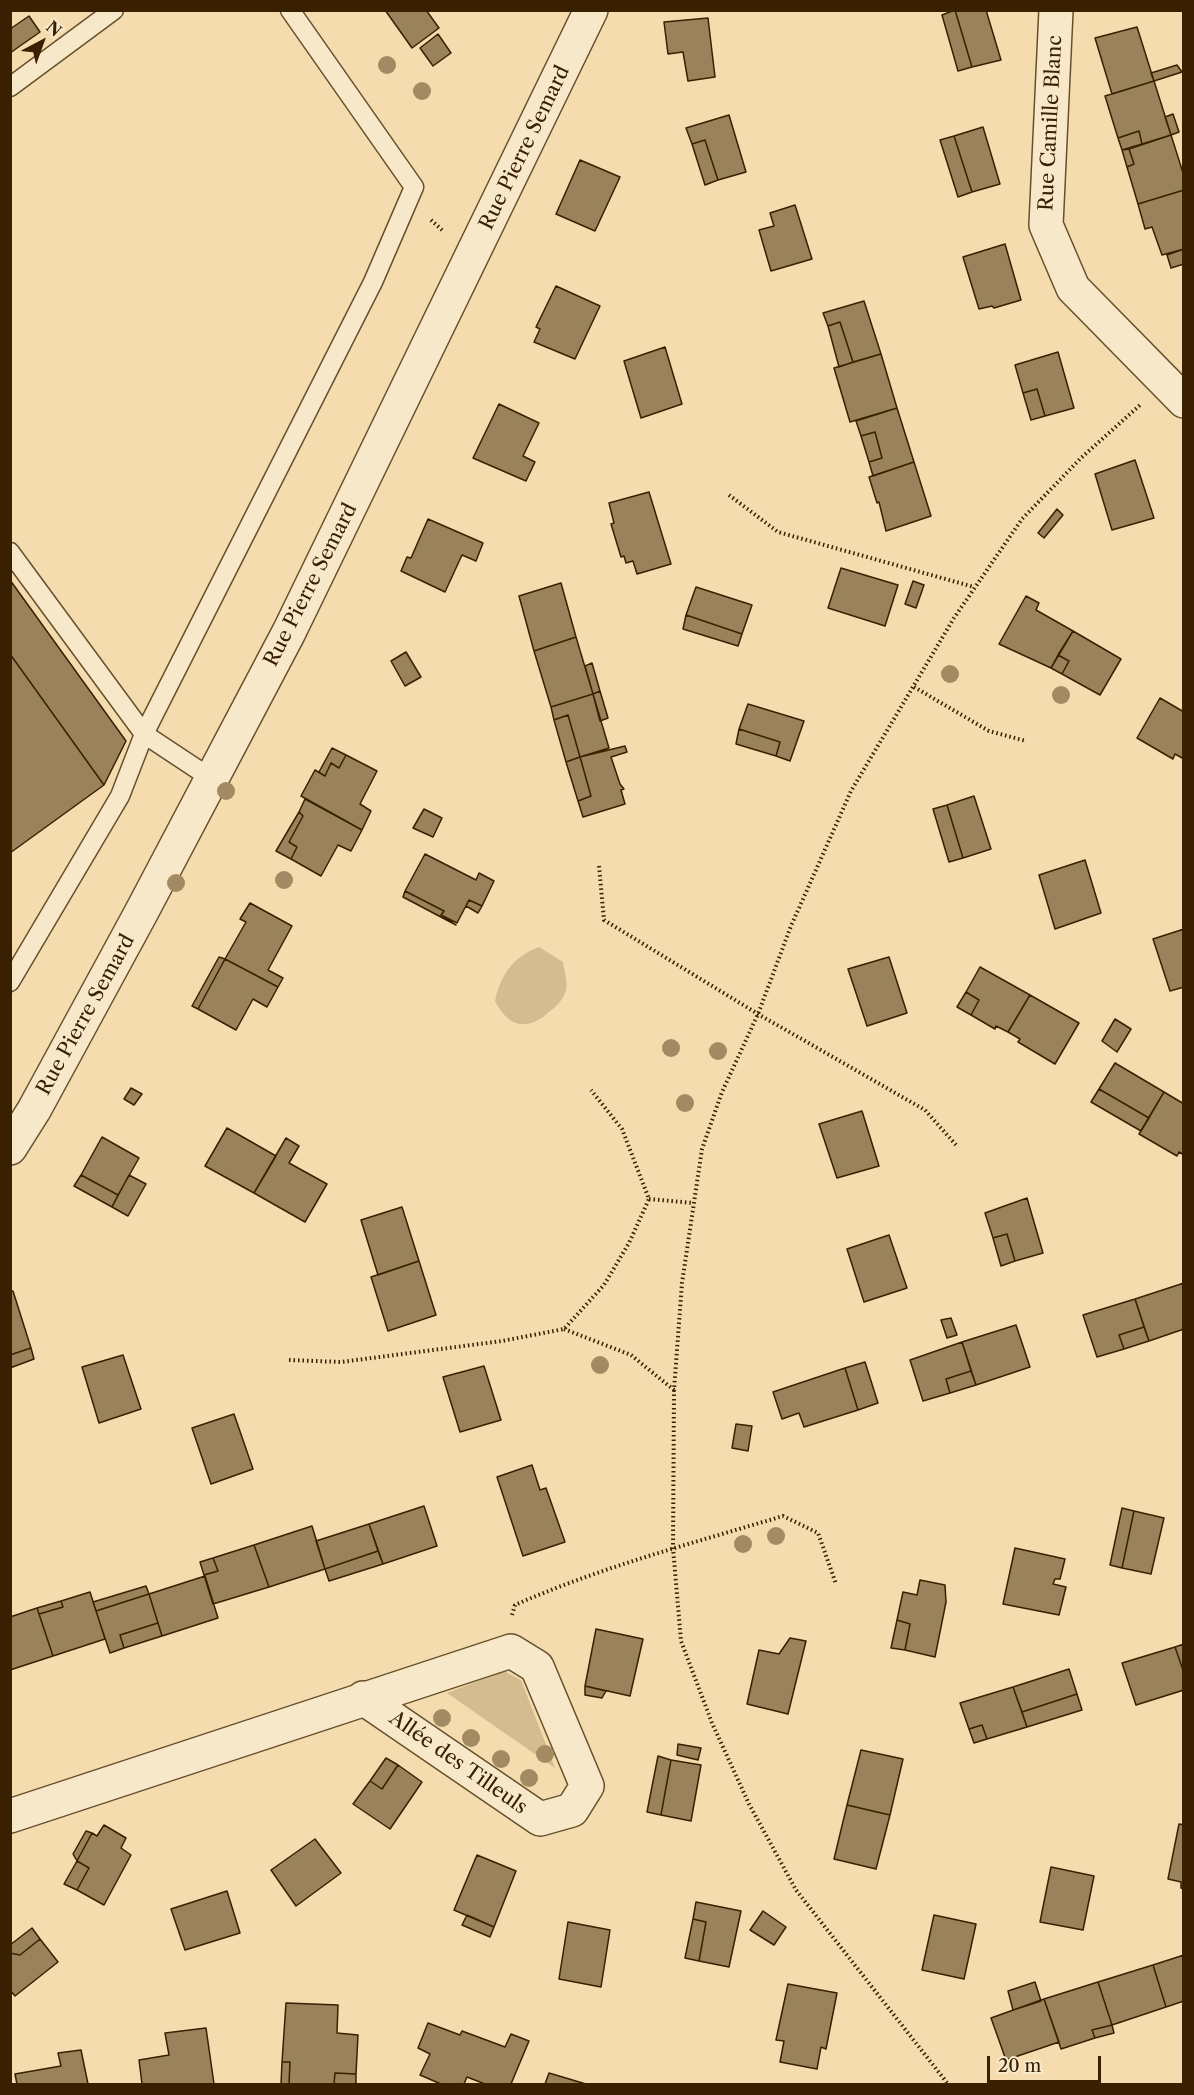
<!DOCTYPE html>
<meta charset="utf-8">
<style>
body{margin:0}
#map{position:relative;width:1194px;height:2095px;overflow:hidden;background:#f4dcae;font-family:"Libre Caslon Text",serif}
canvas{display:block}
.frame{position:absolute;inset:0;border:12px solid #382000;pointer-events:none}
.north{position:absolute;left:12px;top:12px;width:60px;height:60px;-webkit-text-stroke:4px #f8e8ca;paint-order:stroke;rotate:41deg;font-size:16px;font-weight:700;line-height:24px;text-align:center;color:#382000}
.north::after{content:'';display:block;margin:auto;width:21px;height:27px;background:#382000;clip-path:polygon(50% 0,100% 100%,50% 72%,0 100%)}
.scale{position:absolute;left:987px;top:2056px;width:114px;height:27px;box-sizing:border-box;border:3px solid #382000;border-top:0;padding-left:8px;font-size:18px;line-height:21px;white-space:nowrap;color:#382000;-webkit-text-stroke:4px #f8e8ca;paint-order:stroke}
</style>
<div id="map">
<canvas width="1194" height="2095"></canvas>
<div class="frame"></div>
<div class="north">N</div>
<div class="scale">20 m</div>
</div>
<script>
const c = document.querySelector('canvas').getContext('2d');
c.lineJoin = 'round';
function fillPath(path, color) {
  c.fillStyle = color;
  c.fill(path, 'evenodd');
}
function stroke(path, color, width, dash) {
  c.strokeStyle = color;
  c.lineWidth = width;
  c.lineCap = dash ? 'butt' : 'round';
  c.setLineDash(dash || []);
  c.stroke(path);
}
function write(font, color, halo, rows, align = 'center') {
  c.font = font + ' "Libre Caslon Text",serif';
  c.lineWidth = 4.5;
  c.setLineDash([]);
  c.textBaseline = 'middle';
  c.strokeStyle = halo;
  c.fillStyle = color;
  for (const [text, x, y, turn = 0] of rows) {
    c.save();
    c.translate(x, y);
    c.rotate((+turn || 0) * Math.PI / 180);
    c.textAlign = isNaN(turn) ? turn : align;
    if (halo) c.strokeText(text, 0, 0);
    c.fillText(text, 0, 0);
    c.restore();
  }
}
fillPath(new Path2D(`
 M539 947 563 962C564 970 568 982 566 990 564 999 556 1007 549 1012 527 1032 508 1027 495 1001 501 974 513 957 539 947Z
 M504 1671 521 1680 555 1768 447 1693Z`), '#d4bc90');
const building = new Path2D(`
 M385 10H426L439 28 412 48Z
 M955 10H986L1001 60 972 67Z
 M955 10 972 67 958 71 942 15Z
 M29 16 40 32 10 53V29Z
 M708 18 715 77 688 81 683 52 668 54 664 22Z
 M1137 27 1154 81 1112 94 1095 38Z
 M438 34 451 53 433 66 420 48Z
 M1177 65 1182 72 1154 81 1151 73Z
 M1154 81 1171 135 1142 144 1139 131 1118 138 1105 96Z
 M1173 114 1179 132 1171 135 1165 117Z
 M729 115 746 172 718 180 705 140 692 144 686 128Z
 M983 127 1000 184 972 192 954 136Z
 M1139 131 1142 144 1122 150 1118 138Z
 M1171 135 1184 176V190L1138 204 1127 167 1134 164 1129 149Z
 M954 136 972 192 958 197 940 140Z
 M705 140 718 180 705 185 692 144Z
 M1129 149 1134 164 1127 167 1122 150Z
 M580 160 620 177 595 231 556 214Z
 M1184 190V249L1162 255 1152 227 1145 229 1138 204Z
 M795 205 812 259 771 271 759 230 774 226 770 213Z
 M1005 244 1021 300 994 308 992 306 979 309 963 257Z
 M1184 249V264L1171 268 1167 255Z
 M556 286 600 306 575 359 534 342 540 329 536 327Z
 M864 301 881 354 853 362 840 322 828 326 823 313Z
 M840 322 853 362 839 367 828 326Z
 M665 347 682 404 641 418 624 361Z
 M1058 352 1074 408 1045 416 1037 389 1023 393 1015 365Z
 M881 354 897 408 850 422 834 368Z
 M1037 389 1045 416 1031 420 1023 393Z
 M499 404 539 423 523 456 535 462 526 481 473 458Z
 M897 408 914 462 873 476 869 462 882 458 875 432 861 436 856 421Z
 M875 432 882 458 869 462 861 436Z
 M1135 460 1154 518 1112 530 1095 474Z
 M914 462 931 516 886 531 879 502 877 503 869 477Z
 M649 492 671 564 637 574 633 561 626 563 624 556 621 557 611 524 614 523 609 503Z
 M1057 509 1063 515 1044 538 1038 533Z
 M428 519 483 543 476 561 462 555 445 592 401 571 407 557 411 558Z
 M841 568 898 585 885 626 828 608Z
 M10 580 126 741 104 785 10 654Z
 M913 581 924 585 916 608 905 604Z
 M561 583 576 637 534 651 519 596Z
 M696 587 752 605 742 634 686 615Z
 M1026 596 1039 603 1036 610 1073 631 1051 668 999 644Z
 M686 615 742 634 738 646 683 629Z
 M1073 631 1121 659 1100 695 1062 674 1069 661 1058 655Z
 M576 637 593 694 551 707 534 651Z
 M406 652 421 677 405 686 391 661Z
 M10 654 104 785 10 853Z
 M1058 655 1069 661 1062 674 1051 668Z
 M592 663 600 691 593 694 585 666Z
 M600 691 608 718 600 721 593 694Z
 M593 694 609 748 580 757 568 715 554 720 551 707Z
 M1160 698 1184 712V759L1175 754 1173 759 1137 738Z
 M748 704 804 721 790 761 776 756 780 742 739 729Z
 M568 715 580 757 566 762 554 720Z
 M739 729 780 742 776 756 736 744Z
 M625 746 627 752 611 757 620 784 624 789 621 790 625 804 583 817 578 801 591 796 580 757Z
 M332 748 346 755 339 768 331 763 325 776 319 772Z
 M346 755 377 771 360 804 371 811 362 830 301 796 315 770 325 776 331 763 339 768Z
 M580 757 591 796 578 801 566 762Z
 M974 796 991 849 963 858 947 805Z
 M305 799 362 830 351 851 338 845 321 876 291 859 297 847 289 842 303 816 299 812Z
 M947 805 963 858 949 862 933 809Z
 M424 809 442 818 433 837 413 828Z
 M299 812 303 816 289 842 297 847 291 859 276 851Z
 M425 854 476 880 479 873 494 881 482 906 469 900 457 923 441 915 444 911 405 891Z
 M1085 860 1101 913 1055 929 1039 875Z
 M405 891 444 911 441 915 456 925 403 897Z
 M469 900 482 906 478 913 466 906Z
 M250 903 292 926 268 970 283 978 278 987 225 959 246 922 240 919Z
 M1184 929V987L1170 991 1153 939Z
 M219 957 225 959 198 1009 192 1006Z
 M889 957 907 1013 867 1026 848 969Z
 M225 959 278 987 267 1007 253 999 236 1030 198 1009Z
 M980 967 1030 995 1008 1032 996 1026 995 1029 971 1015 979 1000 966 992Z
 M966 992 979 1000 971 1015 957 1007Z
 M1030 995 1079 1023 1055 1064 1018 1042 1020 1039 1008 1032Z
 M1115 1019 1131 1029 1117 1052 1102 1041Z
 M1115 1063 1164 1092 1149 1118 1099 1089Z
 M131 1088 142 1094 134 1105 124 1099Z
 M1099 1089 1149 1118 1141 1131 1091 1102Z
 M1164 1092 1184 1104V1155L1179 1152 1177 1156 1139 1134Z
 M862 1111 879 1166 837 1178 819 1124Z
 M227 1128 276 1156 254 1193 205 1166Z
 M102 1137 139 1158 118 1195 81 1175Z
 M286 1138 299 1146 289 1163 327 1184 305 1222 254 1193Z
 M81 1175 118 1195 112 1207 74 1186Z
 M129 1175 146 1184 128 1216 112 1207Z
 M1027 1198 1043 1253 1015 1261 1007 1234 993 1238 985 1213Z
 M402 1207 419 1261 378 1275 361 1220Z
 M1007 1234 1015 1261 1001 1266 993 1238Z
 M889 1235 907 1288 864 1302 847 1249Z
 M419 1261 436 1315 388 1331 371 1277Z
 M1184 1283V1329L1149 1341 1135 1299Z
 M13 1291 31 1348 10 1355V1292Z
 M1135 1299 1144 1327 1119 1335 1124 1349 1097 1357 1083 1315Z
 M951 1318 957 1335 947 1338 941 1320Z
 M1016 1325 1030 1367 976 1385 962 1342Z
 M1144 1327 1149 1341 1124 1349 1119 1335Z
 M962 1342 971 1371 946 1379 950 1393 923 1401 910 1360Z
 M31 1348 34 1359 10 1368V1355Z
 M123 1355 141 1409 99 1423 82 1367Z
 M865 1362 878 1403 858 1410 845 1368Z
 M484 1366 501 1420 460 1432 443 1377Z
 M845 1368 858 1410 804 1427 799 1413 782 1419 773 1392Z
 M971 1371 976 1385 950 1393 946 1379Z
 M234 1414 253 1469 211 1484 192 1428Z
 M736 1424 752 1426 748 1451 732 1448Z
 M532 1465 540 1490 546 1488 565 1542 523 1556 497 1477Z
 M424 1506 437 1546 383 1564 369 1524Z
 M1122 1508 1134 1511 1122 1568 1110 1565Z
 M1134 1511 1164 1518 1151 1574 1122 1568Z
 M369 1524 378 1551 325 1569 316 1541Z
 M312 1526 325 1569 269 1587 254 1545Z
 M254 1545 269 1587 213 1604 204 1575 218 1571 213 1558Z
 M1015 1548 1065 1559 1060 1579H1055L1053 1584 1066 1587 1059 1615 1003 1604Z
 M378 1551 383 1564 329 1581 325 1569Z
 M213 1558 218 1571 204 1575 200 1562Z
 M205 1576 218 1618 162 1636 149 1594Z
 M920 1580 945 1585 946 1602 935 1657 905 1650 910 1624 897 1620 903 1592 917 1595Z
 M146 1586 149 1594 96 1611 93 1602Z
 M90 1592 105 1639 53 1656 39 1614 63 1607 61 1601Z
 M149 1594 158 1623 120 1635 124 1648 110 1653 96 1611Z
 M61 1601 63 1607 39 1614 37 1608Z
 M37 1608 53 1656 10 1670V1617Z
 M897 1620 910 1624 905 1650 891 1648Z
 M158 1623 162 1636 124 1648 120 1635Z
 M596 1629 643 1639 630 1696 585 1686Z
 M790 1638 806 1641 788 1714 747 1704 759 1650 779 1654Z
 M1184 1644V1673L1175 1647Z
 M1175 1647 1184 1673V1690L1136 1705 1122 1663Z
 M1069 1669 1077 1694 1022 1712 1013 1687Z
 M585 1686 606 1691 602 1698 585 1695Z
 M1013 1687 1027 1727 987 1739 982 1725 969 1729 960 1703Z
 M1077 1694 1082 1710 1027 1727 1022 1712Z
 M982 1725 987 1739 974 1743 969 1729Z
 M678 1744 701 1748 698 1760 677 1755Z
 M861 1750 903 1759 890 1815 847 1805Z
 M658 1756 671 1760 661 1815 647 1812Z
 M386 1758 398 1765 382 1789 370 1781Z
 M671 1760 701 1765 691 1821 661 1815Z
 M398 1765 422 1782 390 1829 353 1804 370 1781 382 1789Z
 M847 1805 890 1815 876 1869 834 1859Z
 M1179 1824 1184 1825V1889L1181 1888V1882L1168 1879Z
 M104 1825 126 1838 121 1848 131 1855 104 1905 77 1890 89 1868 77 1861 92 1833 97 1836Z
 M86 1831 92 1833 77 1861 73 1854Z
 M315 1839 341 1873 296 1906 271 1870Z
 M477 1855 516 1871 494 1927 454 1910Z
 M77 1861 89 1868 77 1890 64 1884Z
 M1051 1867 1094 1876 1083 1930 1040 1922Z
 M227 1891 240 1933 185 1950 171 1909Z
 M696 1902 741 1911 729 1967 699 1961 706 1922 693 1919Z
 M763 1911 786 1927 774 1945 750 1930Z
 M467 1915 494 1927 490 1937 462 1925Z
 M934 1915 976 1924 964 1979 922 1970Z
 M693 1919 706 1922 699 1961 685 1958Z
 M568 1922 610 1930 601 1987 559 1979Z
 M32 1928 40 1939 20 1955 10 1953V1945Z
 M40 1939 58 1962 15 1996 10 1990V1953L20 1955Z
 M1184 1955V2001L1166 2007 1153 1965Z
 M1153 1965 1166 2007 1112 2025 1098 1982Z
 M1035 1982 1041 2001 1013 2010 1008 1991Z
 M1098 1982 1112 2025 1092 2030 1095 2038 1061 2049 1044 1999Z
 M788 1984 837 1993 826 2049 821 2047 817 2069 780 2062 784 2041 776 2040Z
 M1044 1999 1059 2042 1006 2060 991 2018Z
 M286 2003 338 2005 337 2033 358 2035 356 2074 335 2073 334 2084H289L290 2062H282Z
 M428 2023 460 2035 462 2031 505 2047 511 2034 529 2041 511 2084H485L467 2077 464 2084H441L420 2075 430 2054 418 2048Z
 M1112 2025 1114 2033 1095 2038 1092 2030Z
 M206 2028 214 2084H142L139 2060 169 2055 165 2033Z
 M81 2050 88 2084H17L15 2074 61 2066 58 2053Z
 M282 2062H290L289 2084H281Z
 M335 2073 356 2074V2084H334Z
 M549 2073 586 2084H545Z`);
fillPath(building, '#9a825a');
stroke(building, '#382000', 1.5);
const service = new Path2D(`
 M10 87 114 10
 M10 552 144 734 212 779
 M10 982 120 796 144 734 373 282 414 187 290 10`);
const minor = new Path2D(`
 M1056 10 1046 225 1073 288 1184 401
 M10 1148 34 1110 141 913 289 632 591 10
 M10 1816 511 1651 537 1667 587 1786 572 1810 540 1819 363 1698`);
stroke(service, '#674f2c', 21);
stroke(minor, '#674f2c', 36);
stroke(new Path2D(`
 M431 220 443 231
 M729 495 778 532 974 587
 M914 687 989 731 1026 741
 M599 866 604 920 758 1014 925 1110 957 1146
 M649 1199 693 1203
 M564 1329 631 1355 674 1390 682 1283 702 1149 722 1092 758 1014 791 926 851 791 954 618 1022 519 1081 458 1140 405
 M289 1360 341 1362 502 1341 564 1329 604 1285 629 1243 649 1199 622 1129 591 1090
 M674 1390 673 1548 681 1641 712 1723 749 1804 796 1890 948 2084
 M512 1615 515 1605C601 1567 693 1543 783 1516L818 1533 836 1584`), '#382000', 4, [1.5, 3]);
stroke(service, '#f8e8ca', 18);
stroke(minor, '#f8e8ca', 33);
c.fillStyle = '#a28a62';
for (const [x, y] of [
 [387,65],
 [422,91],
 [950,674],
 [1061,695],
 [226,791],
 [284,880],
 [176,883],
 [671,1048],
 [718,1051],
 [685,1103],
 [600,1365],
 [776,1536],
 [743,1544],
 [442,1718],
 [471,1738],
 [545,1754],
 [501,1759],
 [529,1778]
]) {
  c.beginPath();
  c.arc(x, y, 9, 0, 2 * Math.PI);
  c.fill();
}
write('20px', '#382000', '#f8e8ca', [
 ["Rue Camille Blanc",1051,123,-87],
 ["Rue Pierre Semard",525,148,-64],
 ["Rue Pierre Semard",311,585,-63],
 ["Rue Pierre Semard",86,1015,-61],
 ["Allée des Tilleuls",458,1763,35]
]);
</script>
